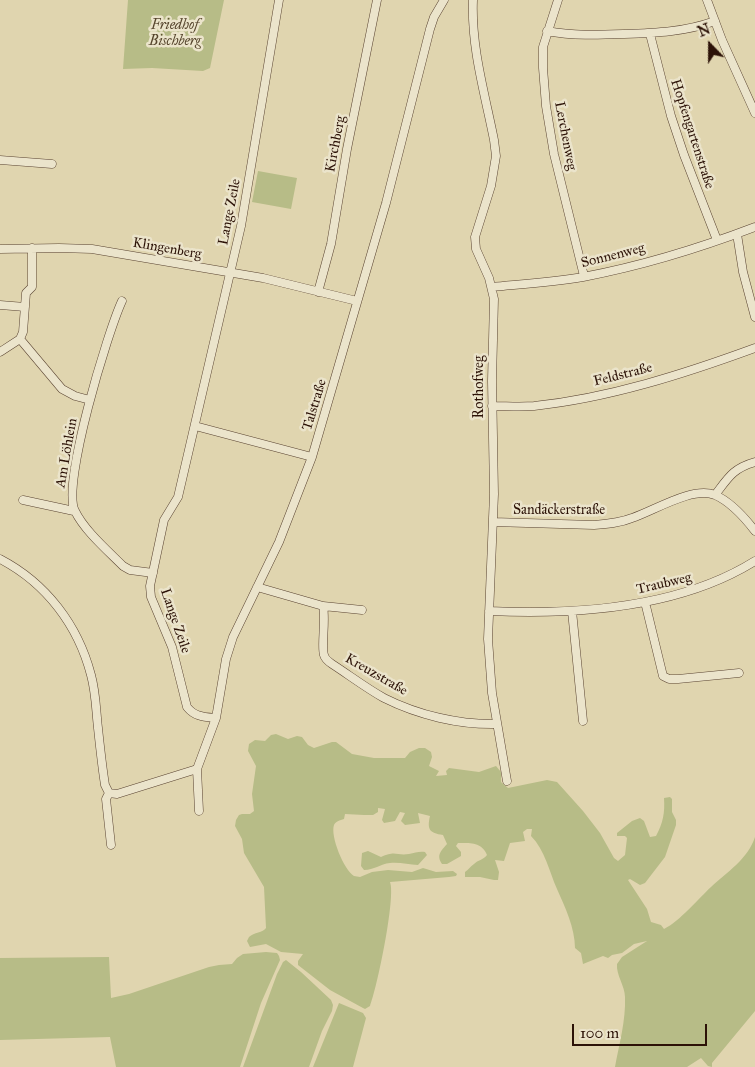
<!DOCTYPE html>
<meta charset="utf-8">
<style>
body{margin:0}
#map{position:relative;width:755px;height:1067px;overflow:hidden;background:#e0d5af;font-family:"IM FELL Great Primer",serif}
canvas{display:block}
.north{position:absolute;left:685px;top:20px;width:50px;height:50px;-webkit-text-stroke:4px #ebe4cb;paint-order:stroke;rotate:338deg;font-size:14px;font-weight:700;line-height:20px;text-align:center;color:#2c1207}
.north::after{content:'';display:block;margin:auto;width:18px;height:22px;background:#2c1207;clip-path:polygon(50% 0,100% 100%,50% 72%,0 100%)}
.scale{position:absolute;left:572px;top:1024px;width:135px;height:22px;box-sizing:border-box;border:2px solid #2c1207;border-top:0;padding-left:6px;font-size:15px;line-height:18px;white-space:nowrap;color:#2c1207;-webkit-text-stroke:4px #ebe4cb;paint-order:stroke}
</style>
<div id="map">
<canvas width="755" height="1067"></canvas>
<div class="north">N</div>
<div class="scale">100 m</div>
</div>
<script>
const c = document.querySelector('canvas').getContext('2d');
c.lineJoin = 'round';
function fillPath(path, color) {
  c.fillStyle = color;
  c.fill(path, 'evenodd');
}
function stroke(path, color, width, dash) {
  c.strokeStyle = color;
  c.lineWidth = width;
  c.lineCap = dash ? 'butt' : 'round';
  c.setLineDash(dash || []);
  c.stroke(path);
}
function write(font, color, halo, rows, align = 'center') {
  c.font = font + ' "IM FELL Great Primer",serif';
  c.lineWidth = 5;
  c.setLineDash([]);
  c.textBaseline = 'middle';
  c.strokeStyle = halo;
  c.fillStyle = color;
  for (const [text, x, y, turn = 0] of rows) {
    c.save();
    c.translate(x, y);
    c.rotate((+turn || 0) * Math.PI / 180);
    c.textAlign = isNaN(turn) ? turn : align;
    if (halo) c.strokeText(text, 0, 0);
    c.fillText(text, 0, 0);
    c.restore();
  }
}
fillPath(new Path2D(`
 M128 0H224L210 68 203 71 152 68 123 69Z
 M258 171 297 178 291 209 252 202Z
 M276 734 288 739 297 736 302 737 308 745 314 748 332 742H336L352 754 374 758H405L410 752 419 748H425L431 752 432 757 429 766 439 771 436 776 447 775 446 771 449 768 479 772 496 766 501 772V782L508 788 547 780 557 782 583 811 600 833 614 858 618 861 625 855 627 838 625 836H617V833L632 821 640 818 644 821 650 837 656 836C663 823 665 813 664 798L670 797 672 799V812L676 820V825L665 857 645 883 640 885 630 879 628 880 647 909 651 922 661 925 664 929C680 921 698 899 711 887 727 872 748 859 755 837V1011L712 1063V1067L708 1066 701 1058 687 1067H615C619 1045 626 1020 625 997 625 986 616 975 617 964L622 957 647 941 634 944 622 953 612 955 608 958 603 956 583 964 581 953 575 948C575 928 565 907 557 889 549 871 545 850 531 836L532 829H527L523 832 525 841 510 843 504 861 495 860 499 872 498 880H494L480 877H465V872C469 869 470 867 474 864 478 860 483 860 487 855 482 842 470 843 458 843L456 846 461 852V856L447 864H442C436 855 441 851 447 844L443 835C429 833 427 829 430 816L418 813 420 823 405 825 401 821 405 813 400 812 395 821 384 823 382 820 385 809 378 808V812L373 815H364L345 814 344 819C340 820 335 822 334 825 330 836 344 870 354 876L360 877 372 872 388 870 412 872 423 868 436 872 453 871 457 874 456 876 449 877 390 882C396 897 377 989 370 1006L365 1009 363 1008 330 990 298 965V961L303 954 281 952 266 944 250 947 247 941 249 937C254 932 263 933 266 928L264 887 244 853 242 839 235 826 236 820 239 815 242 814H250L254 811 252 794 256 766 248 751 249 744 255 740 265 741 271 735Z
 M368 851 381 857C396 850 396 856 409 854 415 853 419 851 425 852L427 855 418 865C409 865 400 862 390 863 380 864 374 870 364 870L361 866 362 853Z
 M266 952 277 953 279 956 280 960 261 1003 240 1067H116L110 1037 0 1040V958L109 957 111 998 129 994 209 967 219 965 232 964 237 958 243 954Z
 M286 960 301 972 331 1000 333 1005 332 1011 322 1031 309 1067H243L277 974 283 962Z
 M339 1003 363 1013 366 1018 353 1067H313Z`), '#b7bc87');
const street = new Path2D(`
 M473 0C471 48 485 94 494 140L496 156 491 186 475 237 476 249 489 278 494 299 492 381 494 494 488 639 492 693 507 781
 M558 0 543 47V68L546 106 554 154 584 276
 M707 0 722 40 755 113
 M547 31C573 36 598 35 624 34 655 33 685 32 715 21
 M650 34 671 116 684 155 717 240
 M0 160 52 164
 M737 234 743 272 755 317
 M0 249 59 248 92 249 263 278 357 301
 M492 287C523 284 553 282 583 277 641 266 700 248 755 227
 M318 292 331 244 347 149 377 0
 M122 301C108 331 61 485 75 511 84 530 107 550 123 566L130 570 153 573
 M0 305 25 307
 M20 339 62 389 75 396 90 400
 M0 352 20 339 23 332 26 293 32 287V248
 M492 406C506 406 520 407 534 406 609 398 684 374 755 348
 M195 426 312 457
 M715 495C728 478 733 468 755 462
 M23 500 74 511
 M493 522 594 525C607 524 620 523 632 518 654 511 692 486 715 495 731 502 745 518 755 531
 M0 559C46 583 78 625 91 675 96 693 96 711 98 728 100 747 102 766 105 785L109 793 117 794 197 769
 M257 587 323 606C326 620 321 647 324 655 325 659 329 662 332 664 349 675 366 688 384 698 418 715 459 725 497 724
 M645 602 663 676 669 679H678L739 673
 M323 606 362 610
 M489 611C576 615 680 608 755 561
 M572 611 583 721
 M216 718C204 717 195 717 187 707L172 647 151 597 150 586 164 520 178 497 241 226 279 0
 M109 793 106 799 111 845
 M199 811 197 769 216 718 226 659 233 637 279 542 312 457 386 203 430 29 434 17 444 0`);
stroke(street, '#594331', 9);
stroke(street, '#ebe4cb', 8);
write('italic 14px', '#56452d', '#ebe4cb', [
 ["Friedhof",175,26],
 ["Bischberg",175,42]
]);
write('14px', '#2c1207', '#ebe4cb', [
 ["Hopfengartenstraße",692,134,72],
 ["Lerchenweg",565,136,79],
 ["Kirchberg",336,144,-79],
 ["Lange Zeile",230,212,-79],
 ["Klingenberg",167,249,10],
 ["Sonnenweg",613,256,-14],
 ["Feldstraße",623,375,-14],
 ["Rothofweg",480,387,-90],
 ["Talstraße",315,405,-73],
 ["Am Löhlein",67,453,-80],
 ["Sandäckerstraße",559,511],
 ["Traubweg",664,584,-13],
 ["Lange Zeile",175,621,71],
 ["Kreuzstraße",376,675,30]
]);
</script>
